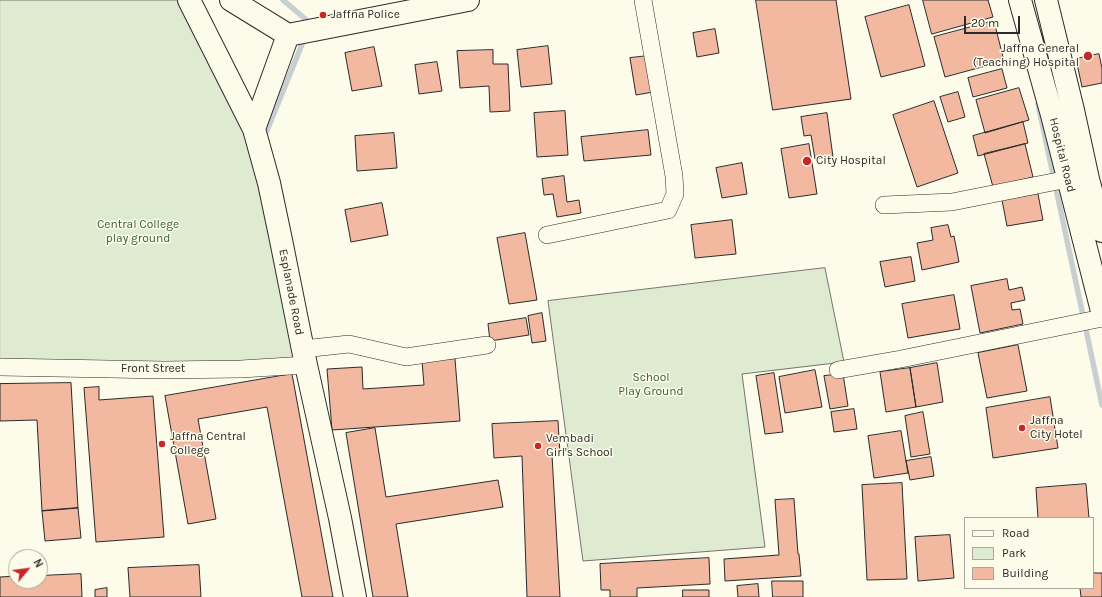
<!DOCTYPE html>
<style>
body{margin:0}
#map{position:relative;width:1102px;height:597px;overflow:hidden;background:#fdfbea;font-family:Karla,sans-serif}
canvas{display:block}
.legend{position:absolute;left:964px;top:517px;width:130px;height:72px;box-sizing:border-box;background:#fdfbea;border:1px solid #a9a89e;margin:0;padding:5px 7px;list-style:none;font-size:12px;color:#2b2b2b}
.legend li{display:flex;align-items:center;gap:8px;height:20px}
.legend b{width:20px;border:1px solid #a9a89e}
.north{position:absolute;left:8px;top:549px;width:40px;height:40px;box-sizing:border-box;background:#fdfbea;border:1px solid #a9a89e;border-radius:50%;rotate:61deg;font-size:11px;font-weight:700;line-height:16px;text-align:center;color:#2b2b2b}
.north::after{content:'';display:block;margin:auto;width:14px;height:18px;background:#c62828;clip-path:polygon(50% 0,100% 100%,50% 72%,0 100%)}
.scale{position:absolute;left:964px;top:16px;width:56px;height:18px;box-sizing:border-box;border:2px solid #2b2b2b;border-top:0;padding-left:5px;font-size:12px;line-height:14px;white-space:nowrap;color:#2b2b2b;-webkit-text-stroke:3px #fdfbea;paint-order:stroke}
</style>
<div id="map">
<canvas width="1102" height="597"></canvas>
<ul class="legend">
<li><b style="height:5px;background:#fdfbea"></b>Road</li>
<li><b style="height:11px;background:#deebd1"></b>Park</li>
<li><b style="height:11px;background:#f2b8a0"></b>Building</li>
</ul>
<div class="north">N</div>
<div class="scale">20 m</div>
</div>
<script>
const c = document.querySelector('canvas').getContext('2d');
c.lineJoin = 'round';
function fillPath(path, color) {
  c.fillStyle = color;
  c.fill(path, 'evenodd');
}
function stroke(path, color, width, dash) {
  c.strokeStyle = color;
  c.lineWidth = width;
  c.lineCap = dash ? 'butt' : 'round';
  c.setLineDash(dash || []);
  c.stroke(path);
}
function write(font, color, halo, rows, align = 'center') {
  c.font = font + ' Karla,sans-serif';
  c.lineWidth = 3;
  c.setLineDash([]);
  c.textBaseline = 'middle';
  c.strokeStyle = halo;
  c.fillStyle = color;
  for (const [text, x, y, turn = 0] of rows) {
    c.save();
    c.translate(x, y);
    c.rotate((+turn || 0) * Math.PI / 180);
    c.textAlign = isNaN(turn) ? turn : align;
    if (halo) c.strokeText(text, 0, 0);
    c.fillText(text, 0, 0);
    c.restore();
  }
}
const green = new Path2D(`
 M0 0H189L254 129 306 365 0 367Z
 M825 268 844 362 742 374 765 547 583 561 548 301Z`);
fillPath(green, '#deebd1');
stroke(green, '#74746e', 1);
stroke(new Path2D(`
 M283 0 310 23H312
 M1038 104 1102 405
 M264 138 305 37`), '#c7d0d0', 5.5);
const building = new Path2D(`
 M756 0H836L851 99 773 110Z
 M923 0H988L993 17 932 34Z
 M909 5 925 66 881 77 865 17Z
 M994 21 1004 61 945 77 934 37Z
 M715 29 719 53 697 57 693 33Z
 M548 46 552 84 521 87 517 50Z
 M374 47 382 86 352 91 345 53Z
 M493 50V64H508L510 111 490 112 489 86 460 88 457 51Z
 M1099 54 1102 68V83L1082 87 1076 59Z
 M648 56 653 92 636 95 630 58Z
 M437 62 442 91 419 94 415 65Z
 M1002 69 1007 88 973 97 968 78Z
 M1019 88 1029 120 985 133 976 100Z
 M958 92 965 117 948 122 940 97Z
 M934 101 958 173 917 187 893 115Z
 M565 111 568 155 537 157 534 113Z
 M827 113 833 157 815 159 811 135 804 136 801 117Z
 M1023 122 1028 143 978 156 973 136Z
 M648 130 651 155 584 161 581 137Z
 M394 133 397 168 357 171 355 136Z
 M809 144 817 194 789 198 781 149Z
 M1025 144 1033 177 993 187 984 154Z
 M742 163 747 194 722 198 716 168Z
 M564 176 567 202 579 200 581 213 557 217 553 194 544 195 542 179Z
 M1038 194 1043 220 1007 226 1002 200Z
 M382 203 388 235 351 242 345 210Z
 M732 220 736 254 695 258 691 225Z
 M948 225 951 237 954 236 959 262 922 270 917 243 933 240 931 228Z
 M525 233 537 300 509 304 497 238Z
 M911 257 915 281 885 287 880 262Z
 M1007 279 1009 290 1022 287 1025 300 1011 303 1012 310 1020 309 1023 324 980 333 971 286Z
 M954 295 960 329 908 338 902 304Z
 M542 313 546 341 532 343 528 316Z
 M526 318 529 335 490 341 488 324Z
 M1018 345 1027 391 987 398 978 353Z
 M455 359 460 421 332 430 327 369 362 367 363 389 424 385 422 361Z
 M937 363 943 402 916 407 910 368Z
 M910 368 916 407 886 412 880 372Z
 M815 370 822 407 785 413 779 377Z
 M774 373 783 432 765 434 756 376Z
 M292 374 333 597H302L267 407 198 419 216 519 188 524 165 396Z
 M843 374 848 406 830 409 824 376Z
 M71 383 78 508 42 511 37 420 0 421V384Z
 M99 387V400L153 396 164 537 96 542 84 388Z
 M1050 397 1058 448 993 458 986 408Z
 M854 409 857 429 834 432 831 412Z
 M923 412 930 454 911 457 905 416Z
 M558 421 560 454 552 455 560 597H527L522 456 494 458 492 424Z
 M375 428 386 497 498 480 503 507 396 524 408 597H373L346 433Z
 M901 431 908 473 874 478 868 436Z
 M931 457 934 476 910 480 906 461Z
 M902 483 907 579 867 580 862 485Z
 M1086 484 1089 518H1038L1036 488Z
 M794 499 798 554H799L801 576 725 581 724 559 779 555 775 500Z
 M78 508 81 538 45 541 42 511Z
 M950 535 954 578 918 581 915 537Z
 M709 558 710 584 637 588V597H610V590H601L600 564Z
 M199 565 201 597H130L128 568Z
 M1093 573H1102V597H1081L1080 588H1093Z
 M81 574 82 597H0V577L16 576V581H40V576Z
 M772 581H803V597H773Z
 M758 584 759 597H738L737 586Z
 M107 588V597H95V590Z
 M683 590H709V597H683Z`);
fillPath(building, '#f2b8a0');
stroke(building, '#2b2b2b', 1);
const street = new Path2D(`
 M884 205 952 202 1068 179
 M547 235 668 210 675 194 674 176 643 0
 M303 349 349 344 406 357 487 345
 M0 367 164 370 241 369 306 365
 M838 370 901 359 1102 318`);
const secondary = new Path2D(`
 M189 0 254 129 269 183 281 240 306 365 340 518 355 597
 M231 0 288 35 468 0
 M1020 0 1052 115 1102 311
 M1046 0 1073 110 1088 179 1102 231
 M254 129 288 35`);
stroke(street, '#2b2b2b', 18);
stroke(secondary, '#2b2b2b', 24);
stroke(street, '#fdfbea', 17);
stroke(secondary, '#fdfbea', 22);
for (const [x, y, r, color] of [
 [323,15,4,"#c62828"],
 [1088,56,5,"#c62828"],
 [807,161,5,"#c62828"],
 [1022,428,4,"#c62828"],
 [162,444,4,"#c62828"],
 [538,446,4,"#c62828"]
]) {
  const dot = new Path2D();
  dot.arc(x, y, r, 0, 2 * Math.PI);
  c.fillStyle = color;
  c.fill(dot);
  stroke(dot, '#fdfbea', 1.5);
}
write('12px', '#2b2b2b', '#fdfbea', [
 ["Jaffna Police",331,15],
 ["Jaffna General",1079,49,"right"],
 ["(Teaching) Hospital",1079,63,"right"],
 ["City Hospital",816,161],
 ["Jaffna",1030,421],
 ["City Hotel",1030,435],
 ["Jaffna Central",170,437],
 ["College",170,451],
 ["Vembadi",546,439],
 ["Girl's School",546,453]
], 'left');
write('12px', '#2b2b2b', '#fdfbea', [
 ["Hospital Road",1062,155,76],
 ["Esplanade Road",291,292,79],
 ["Front Street",153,369]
]);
write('12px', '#34623c', '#fdfbea', [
 ["Central College",138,225],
 ["play ground",138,239],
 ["School",651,378],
 ["Play Ground",651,392]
]);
</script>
